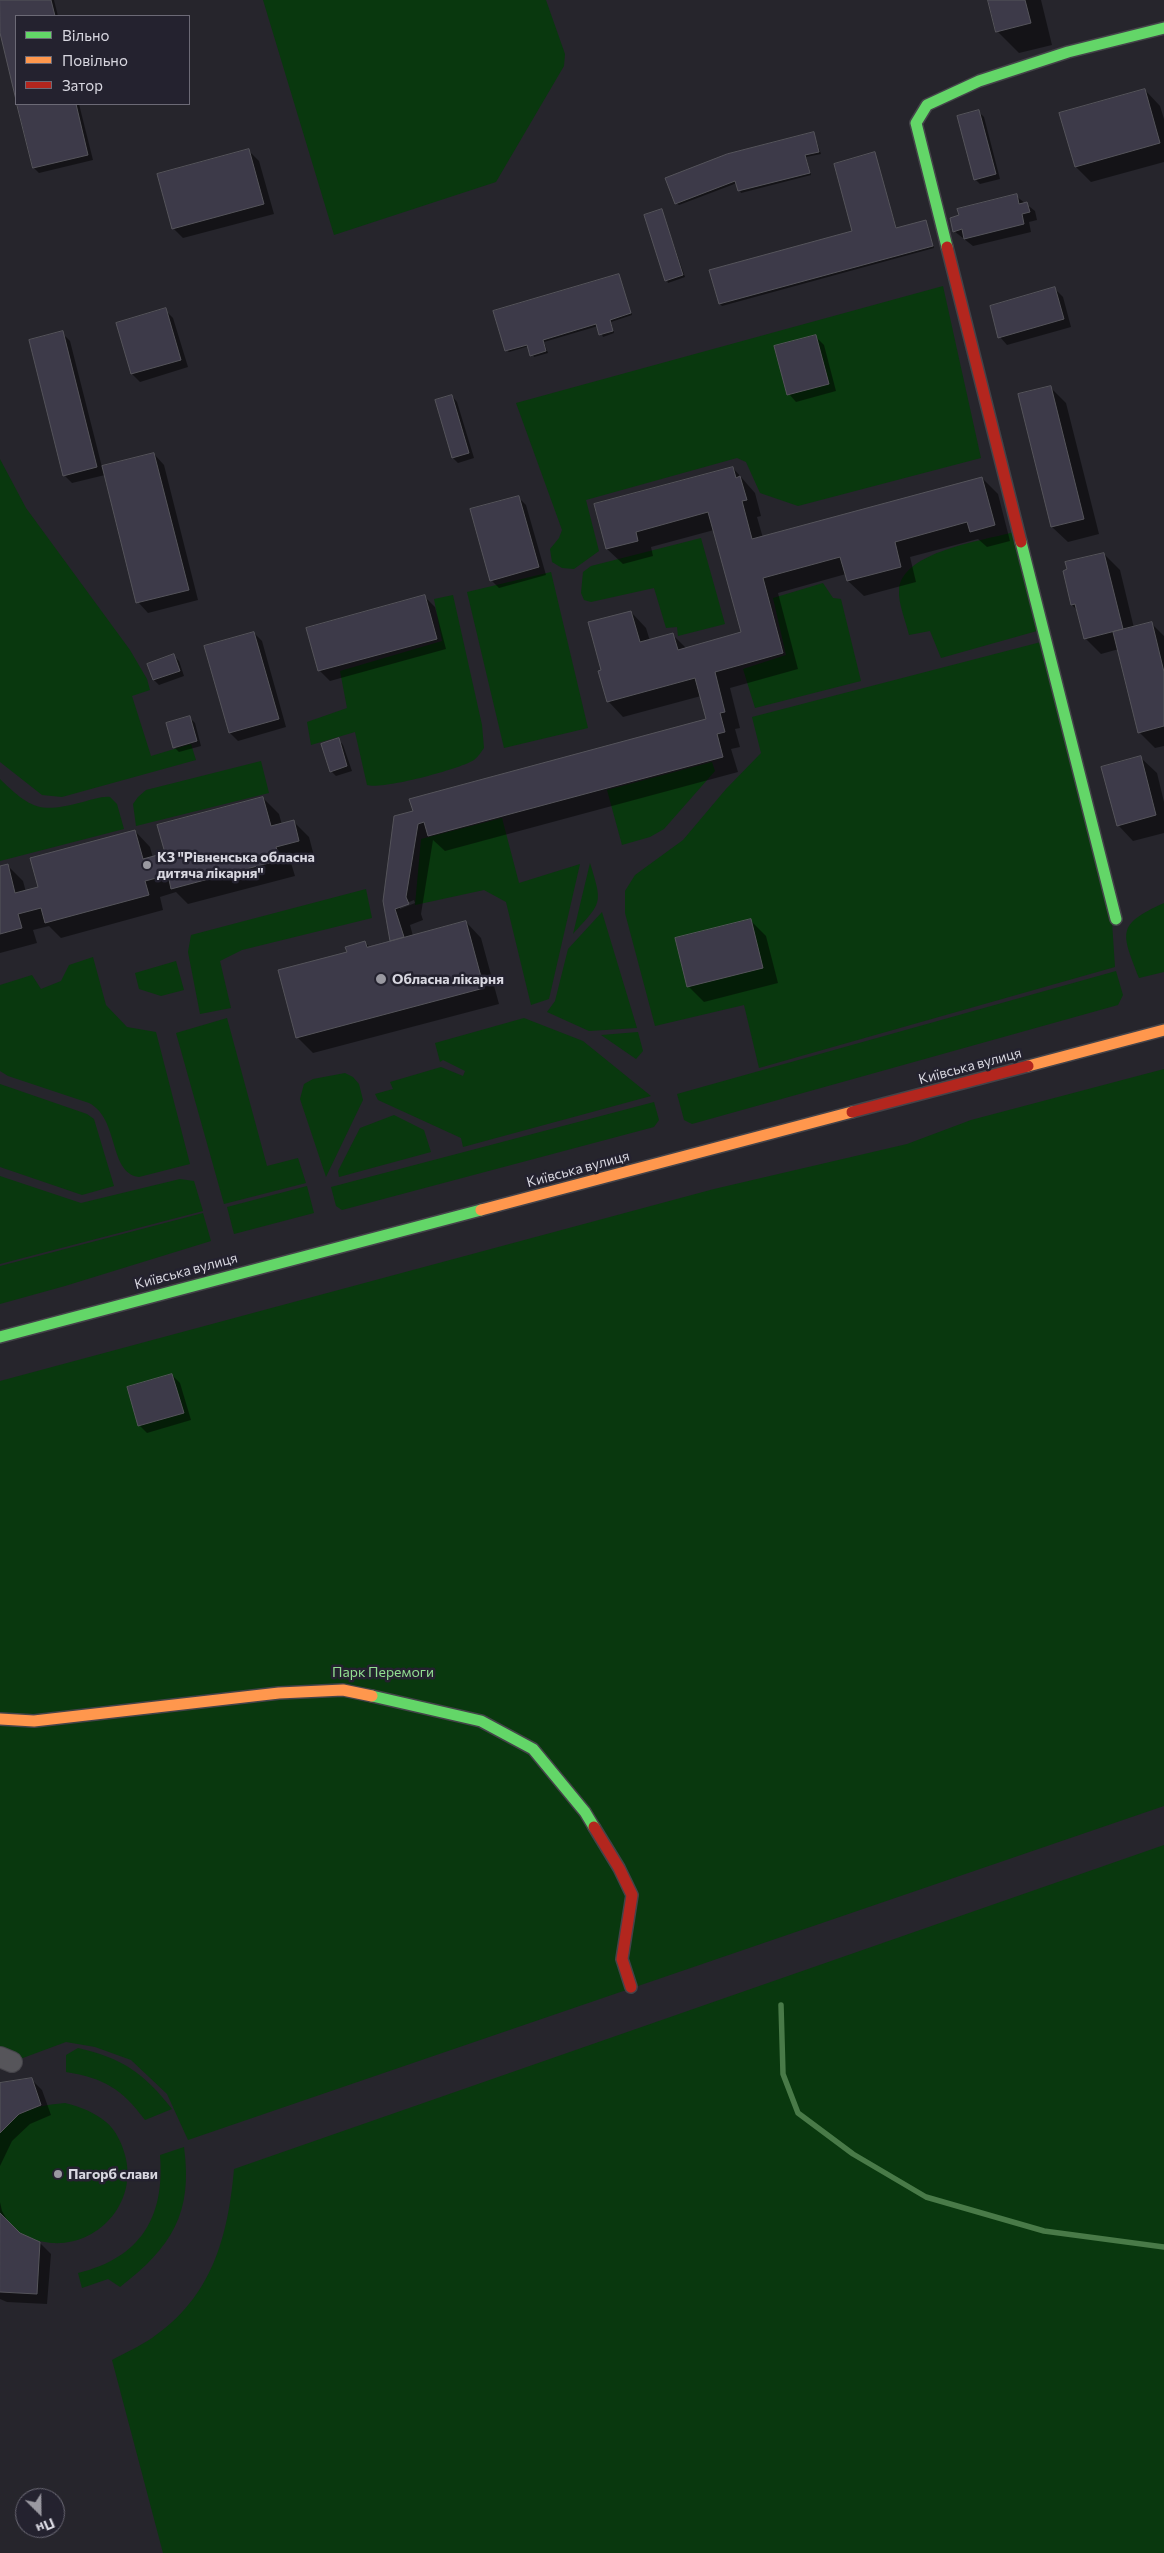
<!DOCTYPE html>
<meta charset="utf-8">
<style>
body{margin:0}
#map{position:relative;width:1164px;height:2553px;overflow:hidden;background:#26252c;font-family:Commissioner,sans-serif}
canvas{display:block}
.legend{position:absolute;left:15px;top:15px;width:175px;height:90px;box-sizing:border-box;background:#24222f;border:1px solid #6c6a76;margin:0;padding:6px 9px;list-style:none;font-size:15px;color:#d8d7e0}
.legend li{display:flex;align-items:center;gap:10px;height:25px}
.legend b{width:25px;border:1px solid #6c6a76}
.north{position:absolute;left:15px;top:2488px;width:50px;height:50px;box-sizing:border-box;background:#24222f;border:1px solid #6c6a76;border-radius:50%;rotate:157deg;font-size:14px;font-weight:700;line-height:20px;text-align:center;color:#d8d7e0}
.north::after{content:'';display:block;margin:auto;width:18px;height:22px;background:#9a99a1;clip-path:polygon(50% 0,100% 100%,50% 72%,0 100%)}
</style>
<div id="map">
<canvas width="1164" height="2553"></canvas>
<ul class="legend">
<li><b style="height:6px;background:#63d668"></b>Вільно</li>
<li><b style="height:6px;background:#ff974d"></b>Повільно</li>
<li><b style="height:6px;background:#b3261e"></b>Затор</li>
</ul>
<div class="north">Пн</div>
</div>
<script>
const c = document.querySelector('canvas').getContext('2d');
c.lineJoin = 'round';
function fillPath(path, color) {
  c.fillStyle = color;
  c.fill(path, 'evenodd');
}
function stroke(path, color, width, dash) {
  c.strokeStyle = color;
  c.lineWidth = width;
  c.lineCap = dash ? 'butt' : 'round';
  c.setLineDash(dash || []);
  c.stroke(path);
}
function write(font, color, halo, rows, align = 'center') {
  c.font = font + ' Commissioner,sans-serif';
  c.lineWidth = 5;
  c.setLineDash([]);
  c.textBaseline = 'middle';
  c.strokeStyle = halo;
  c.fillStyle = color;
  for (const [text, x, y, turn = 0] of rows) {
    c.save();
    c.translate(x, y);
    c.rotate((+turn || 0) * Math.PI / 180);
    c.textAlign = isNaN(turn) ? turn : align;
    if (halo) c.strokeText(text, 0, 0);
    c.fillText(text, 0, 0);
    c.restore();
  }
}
fillPath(new Path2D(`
 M263 0H546L565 54 564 66 496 182 334 235Z
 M943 286 981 458 798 506 760 493 746 462 737 458 586 500 599 551 574 569 562 568 552 562 550 549 559 538 562 530 516 403ZM816 336 829 383 787 395 774 346Z
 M0 459 26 508 130 650 147 679 150 690 132 696 151 756 191 744 196 760 62 797 42 795 0 762Z
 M1014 532 1037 631 941 658 930 631 909 635C906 622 898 603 899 590 902 551 983 541 1014 532Z
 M701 538 725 624 678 636 677 627 666 628 654 588 591 602 584 600 581 593 583 572 591 566Z
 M551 572 588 728 504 748 467 592Z
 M823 583 833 598 841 599 861 681 755 708 743 669 786 655 773 598Z
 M453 595 482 725 484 748C481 752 479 756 474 760 460 769 382 790 367 785L355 732 311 745 307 722 347 708 340 671 442 641 434 599Z
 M1041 642 1112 922 1115 967 759 1068 744 1005 655 1026 625 913V891L635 875 683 840 726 789 761 753 752 717Z
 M261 761 269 793 136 826 133 804 138 797 146 790Z
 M712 762 715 771 664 829 650 837 622 845 607 790Z
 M0 779C32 810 40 813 83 802 91 800 102 796 110 797L117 804 124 829 0 861Z
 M502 818 519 883 580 864 549 999 531 1005 506 902 484 890 415 905 421 839Z
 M590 863C603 905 602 902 573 934Z
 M366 889 372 918 242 950 220 961 231 1008 200 1014 188 952 191 935Z
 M1164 903V972L1139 978C1122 933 1115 925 1164 903Z
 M602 912 637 1028 589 1031 547 1012 555 1001 568 949Z
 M93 957 106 1005 127 1027 156 1032 190 1164 139 1177C108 1173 120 1119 89 1103L8 1076 0 1071V985L32 975 41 989 61 981 69 965Z
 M176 961 184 990 161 996 139 989 135 973Z
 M1116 971 1123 995 1118 1005 692 1124 684 1120 677 1094Z
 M227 1018 267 1166 298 1158 306 1183 224 1204 176 1033Z
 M524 1018 583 1041 651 1096 463 1147 461 1138 378 1100 375 1094 393 1089 390 1082 441 1067 463 1076 465 1071 443 1060 440 1062 435 1043Z
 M638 1032 643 1051 636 1059 601 1035Z
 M1164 1069V1806L188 2140 167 2094 131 2060 95 2047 66 2042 12 2062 0 2057V1381L714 1189 907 1144 971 1120Z
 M345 1073 353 1077 359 1084 363 1100 326 1177 300 1099 304 1084 313 1079Z
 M0 1084 87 1114 94 1119 114 1186 82 1195 0 1167Z
 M654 1102 659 1120 654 1127 342 1210 336 1206 331 1187Z
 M394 1115 424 1130 431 1152 339 1177 338 1171 360 1128Z
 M0 1176 81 1203 180 1179 194 1181 203 1211 0 1264Z
 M307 1186 314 1213 234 1234 227 1207Z
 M203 1213 211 1241 65 1286 0 1304V1266Z
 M1164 1845V2553H163L112 2360C125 2353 140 2346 152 2338 212 2297 228 2237 234 2169Z
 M78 2048C122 2058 144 2073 172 2109L145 2120C122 2089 104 2078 66 2072V2055Z
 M65 2103C81 2107 94 2112 106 2122 116 2130 122 2144 125 2155 138 2202 99 2246 52 2243 41 2242 28 2239 19 2232 12 2227 6 2219 0 2213V2133C14 2110 41 2105 65 2103Z
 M184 2147C193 2213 172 2247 120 2287L108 2279 82 2288 78 2273C140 2258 165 2218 160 2155Z`), '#09380e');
fillPath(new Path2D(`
 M0 0H54L58 16H16V95L0 28Z
 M989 0H1041L1052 45 1019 53 997 31Z
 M1145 90 1160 106 1164 119V162L1091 182 1076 167Z
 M18 104H79L93 160 39 173 34 168Z
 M979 112 984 117 1000 179 980 184 975 179Z
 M814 133 821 154 806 157 811 175 741 193 737 183 679 205 676 203Z
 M249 151 259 161 274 214 183 238 173 228Z
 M874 154 897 229 925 221 934 248 722 306 720 304 854 232Z
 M1016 196 1035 211 1037 220 1029 222 1031 232 973 246 954 231 960 216Z
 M662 211 685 277 668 283 645 216Z
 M619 275 632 315 611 322 614 333 603 337 598 326 544 342 548 353 534 357 529 346 509 352 506 350Z
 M1055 289 1063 297 1071 327 1007 345 1000 337Z
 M165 310 173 318 188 367 140 382 132 374 118 324Z
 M62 333 70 341 102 467 154 454 164 465 198 600 148 613 138 602 105 475 72 483 64 475Z
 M816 337 824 345 836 391 796 402 789 394Z
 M1051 388 1066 403 1099 534 1068 542 1052 527Z
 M452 396 457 402 474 458 458 463 453 458 437 401Z
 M733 468 755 493 761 516 757 517 763 538 982 478 998 494 1010 541 987 547 978 539 910 557 916 582 864 596 848 581 846 574 778 593 798 669 730 688 740 728 735 729 740 747 731 749 738 772 445 851 433 840 421 914 423 920 410 925 413 936 466 922 481 938 499 1004 313 1053 297 1037 348 953 365 943 370 947 392 941 384 901 396 817 707 719 701 696 623 717 608 701 603 671 631 612 646 628 650 641 673 635 687 649 742 633 714 530 651 547 653 556 623 564 607 549ZM414 900 415 903 400 909V906Z
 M518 497 526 505 546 575 499 588 491 580Z
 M1104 554 1120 570 1134 628 1151 623 1164 636V746L1155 748 1139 732 1119 649 1101 654 1085 638 1078 611 1072 605 1064 571Z
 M425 597 435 607 446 649 330 681 319 670Z
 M254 633 262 641 286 727 238 741 230 733Z
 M174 656 179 661 184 676 159 685 154 680 149 665Z
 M190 718 195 723 201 746 179 752 174 747Z
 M338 739 343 745 352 771 336 776 331 771Z
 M1141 758 1157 773 1164 802V833L1133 841 1118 825Z
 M263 798 279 814 282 825 294 822 309 837 314 856 291 863 295 876 188 904 176 892 160 897 163 910 61 938 49 926 33 930 37 943 0 953V867L7 865 23 881 26 892 39 888 135 831 150 847 153 858 166 854Z
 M750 920 766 936 778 983 704 1002 688 986Z
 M172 1375 180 1383 191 1420 147 1433 139 1425Z
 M31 2079 42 2090 51 2115 30 2124 12 2141 0 2166V2085Z
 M0 2202 2 2211 11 2227 19 2234 40 2243 51 2254 47 2304 7 2302 0 2299Z`), '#0007');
stroke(new Path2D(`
 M781 2005 783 2074 798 2113 853 2154 926 2197 1044 2231 1164 2247`), '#497a48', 5.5);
const building = new Path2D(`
 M0 0H51L55 16H16V100L0 33Z
 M988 0H1025L1031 23 996 32Z
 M1145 89 1160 143 1075 167 1059 113Z
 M17 104H76L88 155 33 168Z
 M979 110 996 174 974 180 957 116Z
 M814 132 819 152 805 155 810 173 738 191 735 181 675 204 665 178 727 154Z
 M249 149 264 204 172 229 157 174Z
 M875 152 896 228 926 220 933 246 719 304 709 270 852 231 834 164Z
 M1017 194 1019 204 1027 202 1030 212 1022 214 1024 224 964 239 962 229 953 232 950 218 959 215 957 209Z
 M662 209 683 275 665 281 644 215Z
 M619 274 631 313 610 320 613 331 599 335 596 324 543 340 546 351 530 356 527 345 505 351 493 311Z
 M1055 287 1064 319 998 338 990 306Z
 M166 308 181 360 131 374 116 323Z
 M63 331 97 467 63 476 29 340Z
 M816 335 829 384 787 395 774 346Z
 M1051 386 1084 519 1051 527 1018 394Z
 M452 395 469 453 452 458 435 400Z
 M154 453 189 590 136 603 102 466Z
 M733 467 736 478 740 476 747 500 742 501 752 539 982 477 995 525 970 532 967 522 895 542 901 567 847 581 840 557 763 578 783 653 715 672 725 712 720 713 725 732 717 734 723 757 428 836 424 822 418 824 406 897 409 904 395 909 404 937 390 941 383 901 394 816 413 811 409 799 706 719 695 678 607 702 598 671 601 670 588 622 631 611 640 642 673 633 678 650 741 632 708 512 636 532 638 541 606 549 594 504Z
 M519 496 539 567 490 581 470 509Z
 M1104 553 1123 629 1084 639 1075 604 1071 605 1063 571 1067 569 1065 562Z
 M425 595 437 639 318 671 306 628Z
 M1152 622 1164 672V726L1138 733 1113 632Z
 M254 632 279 719 229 733 204 646Z
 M174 654 180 671 153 680 147 664Z
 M190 716 197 741 173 748 166 723Z
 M339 738 347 766 330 772 321 744Z
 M1141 756 1156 815 1117 826 1101 767Z
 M263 797 271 826 294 820 299 841 276 847 280 860 171 889 168 875 145 881 149 895 45 923 41 908 18 914 22 928 0 934V866L8 864 15 893 38 887 30 858 135 830 143 859 165 853 157 825Z
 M751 919 763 968 687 987 675 938Z
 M466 921 484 988 296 1038 278 970 347 952 345 947 365 941 367 947Z
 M172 1374 184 1413 138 1426 127 1387Z
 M32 2078 41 2105 19 2114 0 2133V2083Z
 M0 2213 20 2233 40 2242 37 2294 0 2292Z`);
fillPath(building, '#3d3a49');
stroke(building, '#55545b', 1);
const street = new Path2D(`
 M0 2057 12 2062`);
const fast = new Path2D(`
 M947 247 916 123 927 105 979 81 1068 52 1164 28
 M1021 542 1116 919
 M0 1337 481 1210
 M372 1696 481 1721 533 1749 585 1812 594 1827`);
const slow = new Path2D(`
 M1028 1066 1164 1030
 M481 1210 852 1112
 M0 1719 34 1721 279 1693 343 1690 372 1696`);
const jam = new Path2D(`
 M947 247 1021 542
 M852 1112 1028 1066
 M594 1827 619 1868 632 1895 622 1959 631 1987`);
stroke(street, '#444349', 22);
stroke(fast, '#444349', 14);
stroke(slow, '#444349', 14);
stroke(jam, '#444349', 14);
stroke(street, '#56555a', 20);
stroke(fast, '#63d668', 11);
stroke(slow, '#ff974d', 11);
stroke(jam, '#b3261e', 11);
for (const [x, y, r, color] of [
 [147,865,5,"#9a99a1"],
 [381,979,6,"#9a99a1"],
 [58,2174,5,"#9a99a1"]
]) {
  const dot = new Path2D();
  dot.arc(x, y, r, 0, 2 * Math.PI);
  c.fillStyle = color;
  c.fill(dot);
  stroke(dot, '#24222f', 2);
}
write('bold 14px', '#d8d7e0', '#24222f', [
 ["КЗ \"Рівненська обласна",157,857],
 ["дитяча лікарня\"",157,873],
 ["Обласна лікарня",392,979],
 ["Пагорб слави",68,2174]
], 'left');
write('14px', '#d8d7e0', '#24222f', [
 ["Київська вулиця",970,1066,-15],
 ["Київська вулиця",578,1169,-15],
 ["Київська вулиця",186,1271,-15]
]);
write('14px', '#92de91', '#24222f', [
 ["Парк Перемоги",383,1672]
]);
</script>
